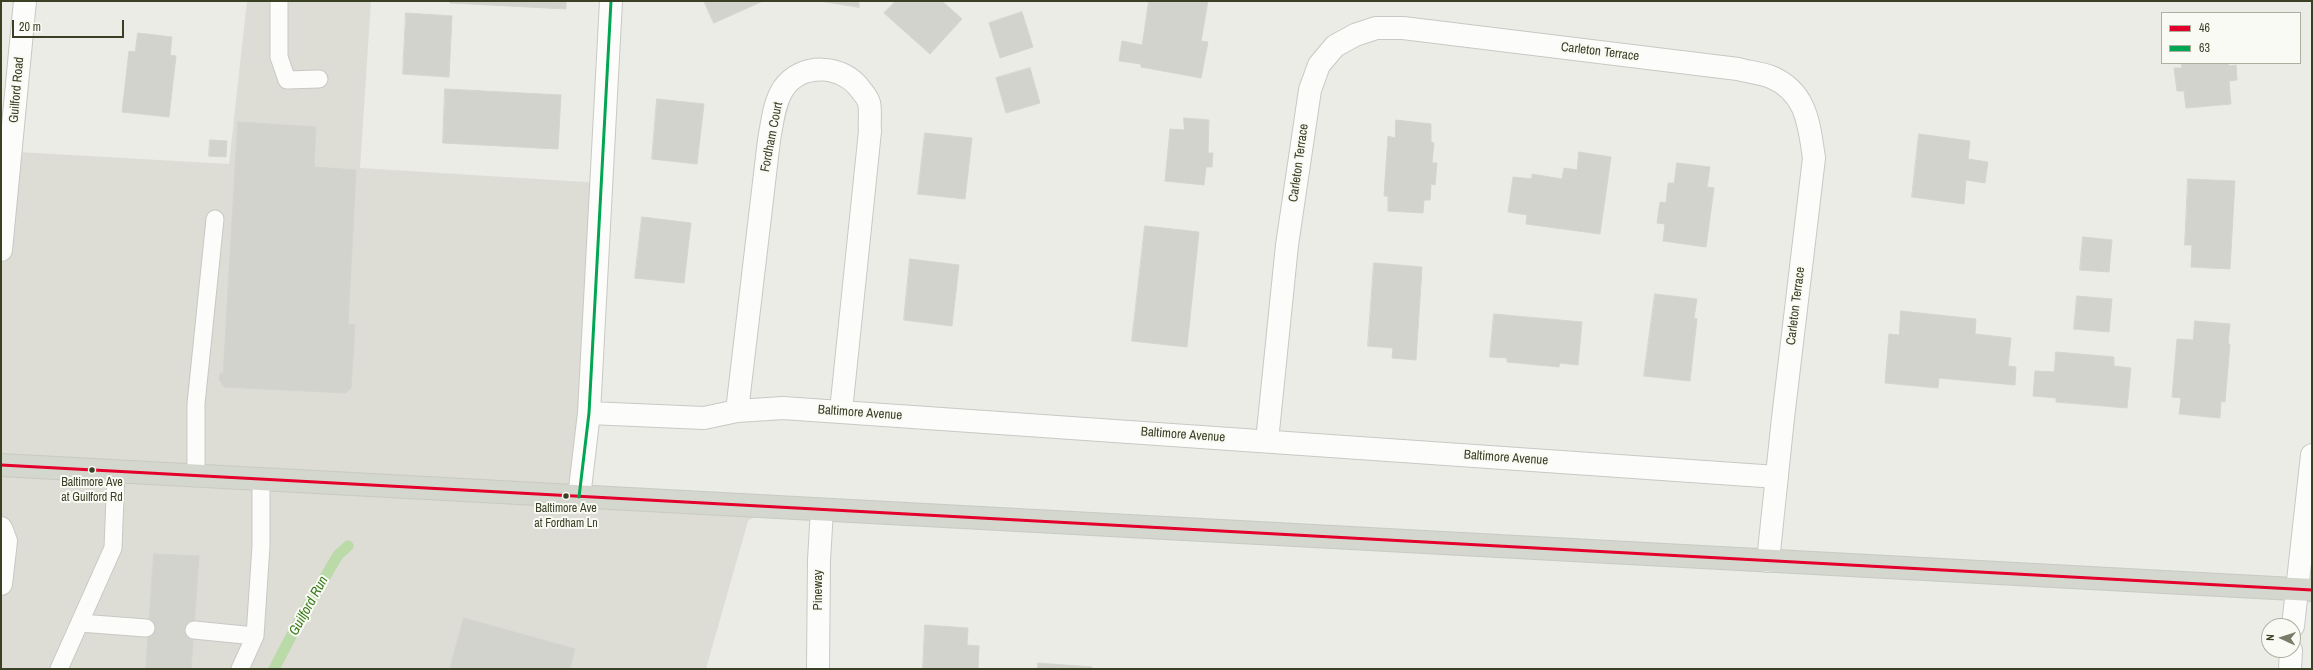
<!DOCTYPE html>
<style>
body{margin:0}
#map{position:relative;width:2313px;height:670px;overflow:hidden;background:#ecece7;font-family:"Archivo Narrow",sans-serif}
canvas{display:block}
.frame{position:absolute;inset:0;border:2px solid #394024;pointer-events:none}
.legend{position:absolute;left:2161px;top:12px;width:140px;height:52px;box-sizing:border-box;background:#fafaf5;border:1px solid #adb0a1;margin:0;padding:5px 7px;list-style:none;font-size:12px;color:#394024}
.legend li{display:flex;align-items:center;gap:8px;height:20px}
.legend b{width:20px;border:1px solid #adb0a1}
.north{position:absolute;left:2261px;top:618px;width:40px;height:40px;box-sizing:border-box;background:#fafaf5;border:1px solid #adb0a1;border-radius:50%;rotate:273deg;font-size:11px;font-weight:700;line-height:16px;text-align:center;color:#394024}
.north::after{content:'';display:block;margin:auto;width:14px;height:18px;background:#787c68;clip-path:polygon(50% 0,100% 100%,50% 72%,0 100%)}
.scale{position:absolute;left:12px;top:20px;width:112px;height:18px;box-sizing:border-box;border:2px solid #394024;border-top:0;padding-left:5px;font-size:12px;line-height:14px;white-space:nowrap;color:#394024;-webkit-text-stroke:3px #fafaf5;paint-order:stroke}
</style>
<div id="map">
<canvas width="2313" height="670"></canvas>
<div class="frame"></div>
<ul class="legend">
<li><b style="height:5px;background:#e4002b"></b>46</li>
<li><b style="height:5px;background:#00a651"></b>63</li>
</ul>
<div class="north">N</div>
<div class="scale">20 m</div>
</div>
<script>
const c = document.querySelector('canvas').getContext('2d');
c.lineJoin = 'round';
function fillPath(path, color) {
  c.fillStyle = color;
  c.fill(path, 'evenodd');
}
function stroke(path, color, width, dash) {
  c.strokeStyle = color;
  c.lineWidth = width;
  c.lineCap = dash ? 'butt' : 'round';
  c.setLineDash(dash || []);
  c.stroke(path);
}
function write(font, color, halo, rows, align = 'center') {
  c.font = font + ' "Archivo Narrow",sans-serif';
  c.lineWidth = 4;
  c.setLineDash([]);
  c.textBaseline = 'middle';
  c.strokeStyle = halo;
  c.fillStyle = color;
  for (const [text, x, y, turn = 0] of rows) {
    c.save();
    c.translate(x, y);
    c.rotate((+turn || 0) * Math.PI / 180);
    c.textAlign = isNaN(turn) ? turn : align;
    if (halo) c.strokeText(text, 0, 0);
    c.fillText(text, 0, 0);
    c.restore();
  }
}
fillPath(new Path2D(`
 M247 1H371L360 168 601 183 579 497 758 515 748 521 706 669H1V151L229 164Z`), '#ddddd5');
stroke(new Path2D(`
 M274 669 299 621 338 555 348 546`), '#badaa8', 11);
const building = new Path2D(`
 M450 1H566V9L450 3Z
 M704 1H763L714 23Z
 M820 1H859V7Z
 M896 1H942L962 19 930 54 884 13Z
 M1149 1H1208L1201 41 1208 42 1201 78 1141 67V64L1119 61 1122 41 1142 45Z
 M1022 12 1033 47 1000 58 989 23Z
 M406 13 452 16 449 77 403 74Z
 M138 33 172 37 170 55 176 56 169 117 122 112 129 51 135 52Z
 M2181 63H2228L2229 66 2236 65 2237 80 2229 81 2231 104 2186 108 2184 91H2177L2174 68H2182Z
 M1030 68 1040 103 1006 113 996 78Z
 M445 89 561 95 558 149 443 143Z
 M657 99 704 104 697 164 652 159Z
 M1184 118 1209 120 1208 153H1213L1212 167H1206L1204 185 1165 181 1170 129 1184 130Z
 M1396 120 1431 124V142L1434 143 1432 163H1437L1435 185 1431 184 1430 200H1424L1423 213 1388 211V196H1384L1388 136 1395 138Z
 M238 122 316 127 314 167 356 170 348 324 355 325 351 388 346 393 224 387 219 379 220 373H223Z
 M925 133 972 138 965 199 918 194Z
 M1919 134 1970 141 1968 159 1988 162 1985 183 1966 180 1964 204 1912 197Z
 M210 140 227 141 226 157 209 156Z
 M1579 152 1611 157 1600 234 1526 224 1527 215 1508 212 1513 177 1532 179V174L1562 179 1564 168 1577 170Z
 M1677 163 1710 167 1707 187 1714 188 1706 247 1663 241 1665 224 1657 223 1660 202 1666 203 1668 183H1674Z
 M2188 179 2235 181 2230 269 2191 267 2192 245H2185Z
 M642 217 691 223 684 283 635 278Z
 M1145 226 1199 232 1187 347 1132 341Z
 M2083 237 2112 240 2109 272 2080 270Z
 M910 259 959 265 952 326 904 320Z
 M1374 263 1422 267 1416 360 1392 358 1393 348 1368 346Z
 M1655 294 1697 299 1694 318 1697 319 1690 381 1644 376Z
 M2077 296 2112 299 2109 332 2074 329Z
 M1901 311 1976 319 1975 334 2011 338 2008 366 2016 367 2015 385 1939 378 1938 388 1885 383 1889 334 1899 335Z
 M1494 314 1582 322 1578 365 1560 363 1559 367 1507 362V358L1490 357Z
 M2195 321 2230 324 2228 344H2230L2225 402 2221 401 2220 418 2179 414 2181 398 2172 397 2177 339 2193 340Z
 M2056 352 2114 357V366L2131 368 2127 408 2056 402V398L2033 396 2035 371 2054 372Z
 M154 554 199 556 191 669H146Z
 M464 618 575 649 570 669H450Z
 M925 625 968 628 967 645 979 646 978 669H923Z
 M1038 663 1092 667V669H1038Z`);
fillPath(building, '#d3d3ce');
stroke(building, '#d5d5d0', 1);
const service = new Path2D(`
 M279 1V57L287 80 319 79
 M196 476V404L215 219
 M80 623 146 628
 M194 630 255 636
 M59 669 113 548 116 472
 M240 669 255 636 261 546V480`);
const minor = new Path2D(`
 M1 250 25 1
 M737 411 769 140C772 124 774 103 783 89 801 62 843 64 861 90 864 94 868 98 869 103 871 111 869 122 870 131L841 411
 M589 413 704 418 737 411 783 408 1777 477
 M1267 441 1287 245 1310 90 1319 65 1335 46 1355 35 1376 28H1403L1738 69C1749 72 1761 73 1771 77 1807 92 1809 125 1814 158L1783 418 1768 561
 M579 497 589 413 611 1
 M1 528 6 541 1 584
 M2293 626 2312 455
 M818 669 819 560 822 510
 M2290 669 2291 650`);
const primary = new Path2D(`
 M1 465 2312 590`);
stroke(service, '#c8c9c4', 19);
stroke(minor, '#c8c9c4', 24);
stroke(primary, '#c9cac2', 24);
stroke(service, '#fcfcfb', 17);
stroke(minor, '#fcfcfb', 22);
stroke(primary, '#d4d7ce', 22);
stroke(new Path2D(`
 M1 465 2312 590`), '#e4002b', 3);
stroke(new Path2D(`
 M579 497 589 413 611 1`), '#00a651', 3);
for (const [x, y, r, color] of [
 [92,470,3.5,"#394024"],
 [566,496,3.5,"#394024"]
]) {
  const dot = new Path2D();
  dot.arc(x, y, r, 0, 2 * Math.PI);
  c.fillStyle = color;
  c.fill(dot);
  stroke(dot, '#fafaf5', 1.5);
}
write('12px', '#394024', '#fafaf5', [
 ["Baltimore Ave",92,483],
 ["at Guilford Rd",92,498],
 ["Baltimore Ave",566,509],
 ["at Fordham Ln",566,524]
]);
write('13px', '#394024', '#fafaf5', [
 ["Carleton Terrace",1600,52,7],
 ["Guilford Road",17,90,-85],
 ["Fordham Court",772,137,-79],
 ["Carleton Terrace",1299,163,-82],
 ["Carleton Terrace",1796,306,-83],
 ["Baltimore Avenue",860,413,4],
 ["Baltimore Avenue",1183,435,4],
 ["Baltimore Avenue",1506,458,4],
 ["Pineway",819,590,-90]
]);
write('italic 14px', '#3b7c1d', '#fafaf5', [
 ["Guilford Run",309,606,-61]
]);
</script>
